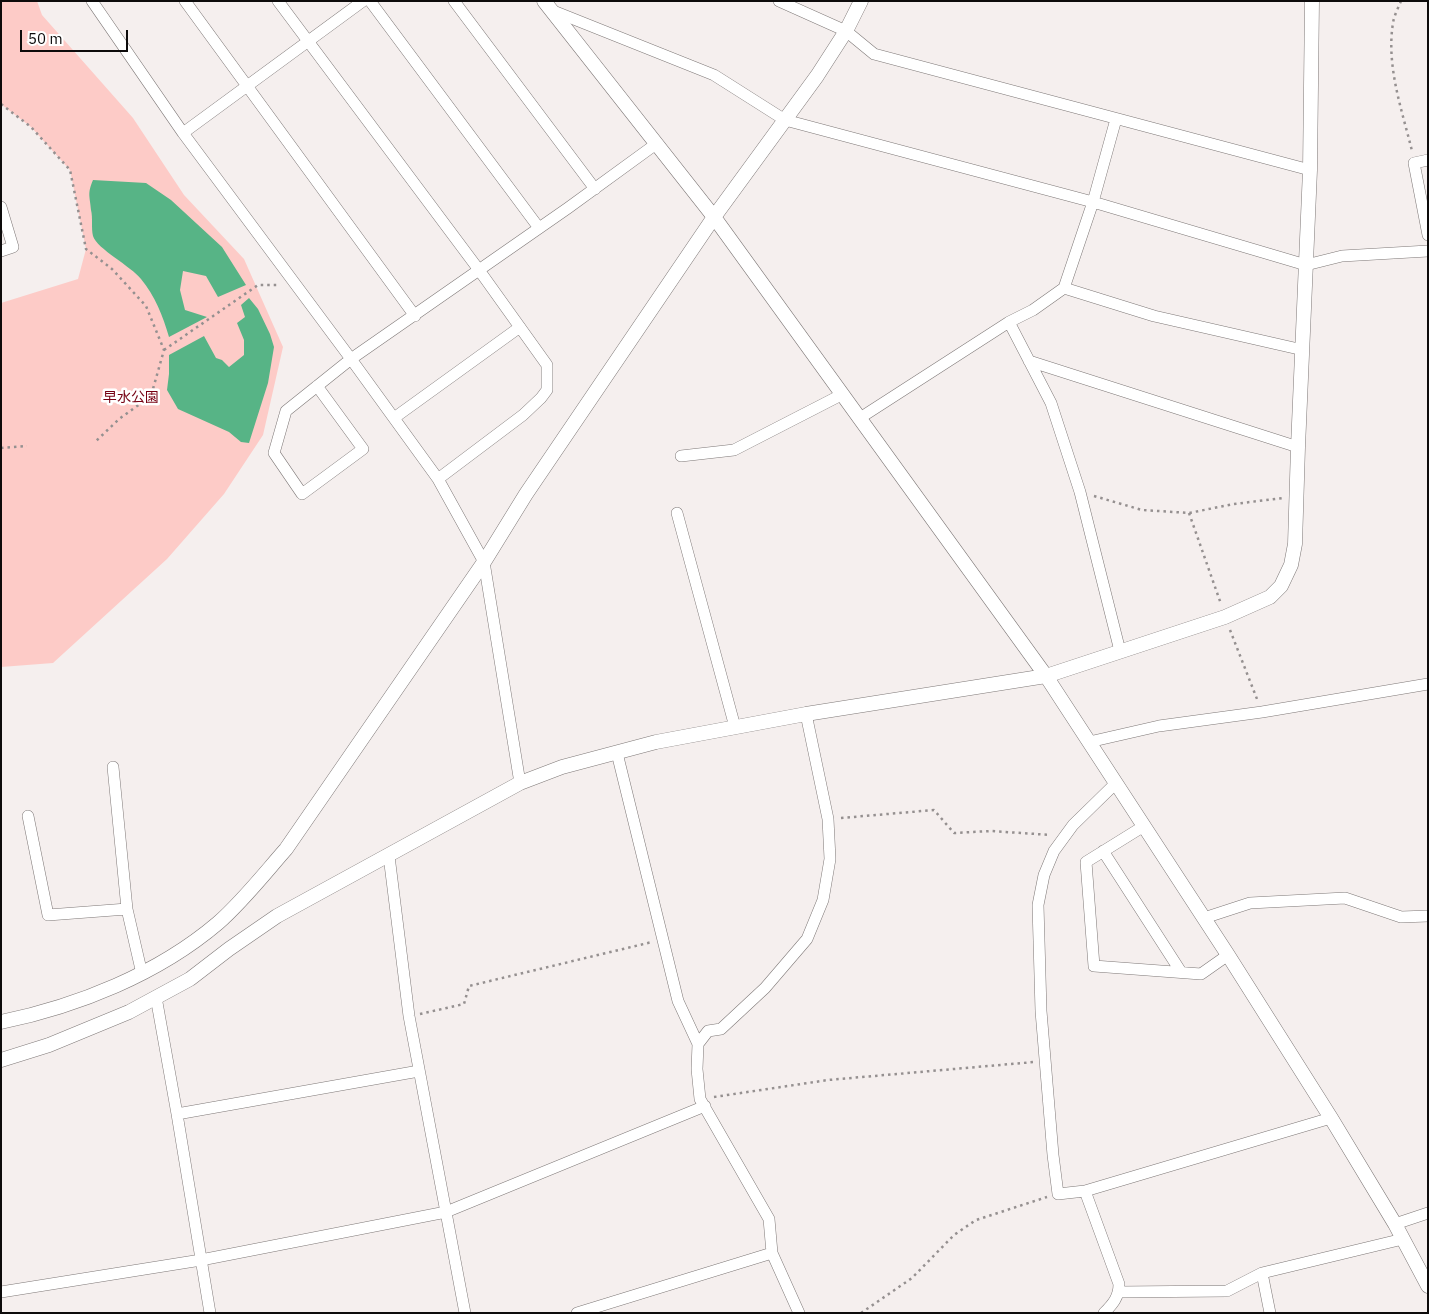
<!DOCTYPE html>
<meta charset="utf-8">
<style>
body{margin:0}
#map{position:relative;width:1429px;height:1314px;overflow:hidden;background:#f5efee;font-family:"IBM Plex Sans",sans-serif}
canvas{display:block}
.frame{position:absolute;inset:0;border:2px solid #0d0b0b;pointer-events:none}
.scale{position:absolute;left:20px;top:30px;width:108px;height:22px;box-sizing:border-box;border:2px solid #0d0b0b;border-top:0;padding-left:6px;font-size:15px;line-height:18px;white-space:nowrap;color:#0d0b0b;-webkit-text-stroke:4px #fff;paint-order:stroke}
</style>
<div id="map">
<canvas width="1429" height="1314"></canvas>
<div class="frame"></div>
<div class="scale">50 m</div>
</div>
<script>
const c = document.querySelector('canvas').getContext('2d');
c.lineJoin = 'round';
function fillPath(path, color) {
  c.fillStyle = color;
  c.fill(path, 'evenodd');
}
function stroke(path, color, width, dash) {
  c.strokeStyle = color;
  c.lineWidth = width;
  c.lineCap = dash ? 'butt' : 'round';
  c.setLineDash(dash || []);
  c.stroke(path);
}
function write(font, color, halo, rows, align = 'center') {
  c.font = font + ' "IBM Plex Sans","Noto Sans JP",sans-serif';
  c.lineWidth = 5;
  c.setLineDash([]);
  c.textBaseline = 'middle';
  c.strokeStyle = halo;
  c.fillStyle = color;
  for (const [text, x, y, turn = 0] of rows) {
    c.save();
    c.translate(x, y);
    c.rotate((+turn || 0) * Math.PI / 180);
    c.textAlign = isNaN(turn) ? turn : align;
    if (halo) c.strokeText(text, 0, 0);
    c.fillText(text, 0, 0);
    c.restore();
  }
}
fillPath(new Path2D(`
 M1 1H37L42 15 133 118 184 195 244 259 283 347 263 435 224 494 167 559 53 663 1 667V303L78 279 86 249 70 170 31 127 1 104Z`), '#fdcbc7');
fillPath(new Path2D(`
 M93 180 146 183 171 200 222 247 246 285 218 297 206 276 183 271 180 290 185 310 207 317 169 337C163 316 155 296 141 279 131 266 97 249 93 236 91 228 93 218 91 210 90 196 87 194 93 180Z
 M249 298 258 309 270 334 274 347 268 383 249 443 241 442 229 432 178 409 167 390 169 374V355L204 336 216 358 222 360 229 367 244 355V340L237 323 245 317 241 305Z`), '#57b486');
const minor = new Path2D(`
 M92 1 183 133 351 359 438 479 484 562 520 783
 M185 1 415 316
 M278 1 479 270 547 365V390L541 398 523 415 438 479
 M370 1 539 228
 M454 1 595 189
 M779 1 846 31 874 54 1310 170
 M551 10 714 75 785 120 1093 202 1306 265 1342 256 1428 251
 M183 133 363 1
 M1428 160 1414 163 1428 235
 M1 207 13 247 1 251
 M1064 288 1154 316 1303 350
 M1009 322 1051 403 1080 492 1120 651
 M1029 361 1298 447
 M317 386 363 449 302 494 274 453 286 411 351 359 568 208 656 144
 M394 418 520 327
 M860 418 1009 322 1033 310 1064 288 1093 202 1116 119
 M681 456 734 450 843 394
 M677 513 735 727
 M1089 742 1159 726 1262 712 1428 684
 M617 753 678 1001 698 1044
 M113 767 127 909 142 974
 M1116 783 1073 825 1054 851 1044 875 1038 905 1041 1011 1053 1155 1058 1194 1085 1191 1331 1118
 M28 816 48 915 127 909
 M1144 826 1086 862 1094 966 1201 974 1228 955
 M1103 851 1181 972
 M389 856 409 1016 465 1313
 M1204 918 1250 903 1345 898 1401 917 1428 916
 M156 997 177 1114 210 1313
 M177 1114 419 1071
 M1085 1191 1119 1284C1119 1297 1113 1304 1104 1313
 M1395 1224 1428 1213
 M1262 1273 1403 1239
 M1 1292 201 1260 446 1212 705 1106
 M1119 1292 1227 1291 1262 1273 1270 1313
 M577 1313 772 1253
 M799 1313 772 1253 769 1219 700 1099 697 1069 698 1044 708 1031 721 1029 765 988 807 939 823 900 830 859 828 819 806 714`);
const tertiary = new Path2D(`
 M544 1 714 217 1046 676 1228 955 1331 1118 1395 1224 1428 1286
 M1 1022C78 1006 158 974 218 923 243 901 264 874 286 849L484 562 526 494 714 217 817 76 846 31 861 1
 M1 1060 49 1045 129 1012 190 979 229 949 277 916 520 783 562 767 656 742 806 714 1046 676 1225 617 1270 597 1281 586 1291 565 1295 544 1298 447 1310 170 1312 1`);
stroke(minor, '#7e7877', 12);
stroke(tertiary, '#7e7877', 15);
stroke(new Path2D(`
 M1401 1C1398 8 1394 16 1393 23 1386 66 1402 110 1412 151
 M1 104 31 127 70 170 86 249 112 269 146 306 164 350 151 396 119 419 95 442
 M164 350 258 285H280
 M1 448 27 446
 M1094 496 1142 510 1189 513 1234 504 1283 498
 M1189 513 1221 604
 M1230 630 1257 699
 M841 818 934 810 954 833 991 831 1051 835
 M420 1014 464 1004 469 986 652 942
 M714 1097 828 1080 1034 1062
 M861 1313 912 1278 954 1235 976 1220 1047 1197`), '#959090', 2.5, [2.5, 4]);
stroke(minor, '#fff', 11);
stroke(tertiary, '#fff', 14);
write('14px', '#760113', '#fff', [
 ["早水公園",131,398]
]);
</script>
